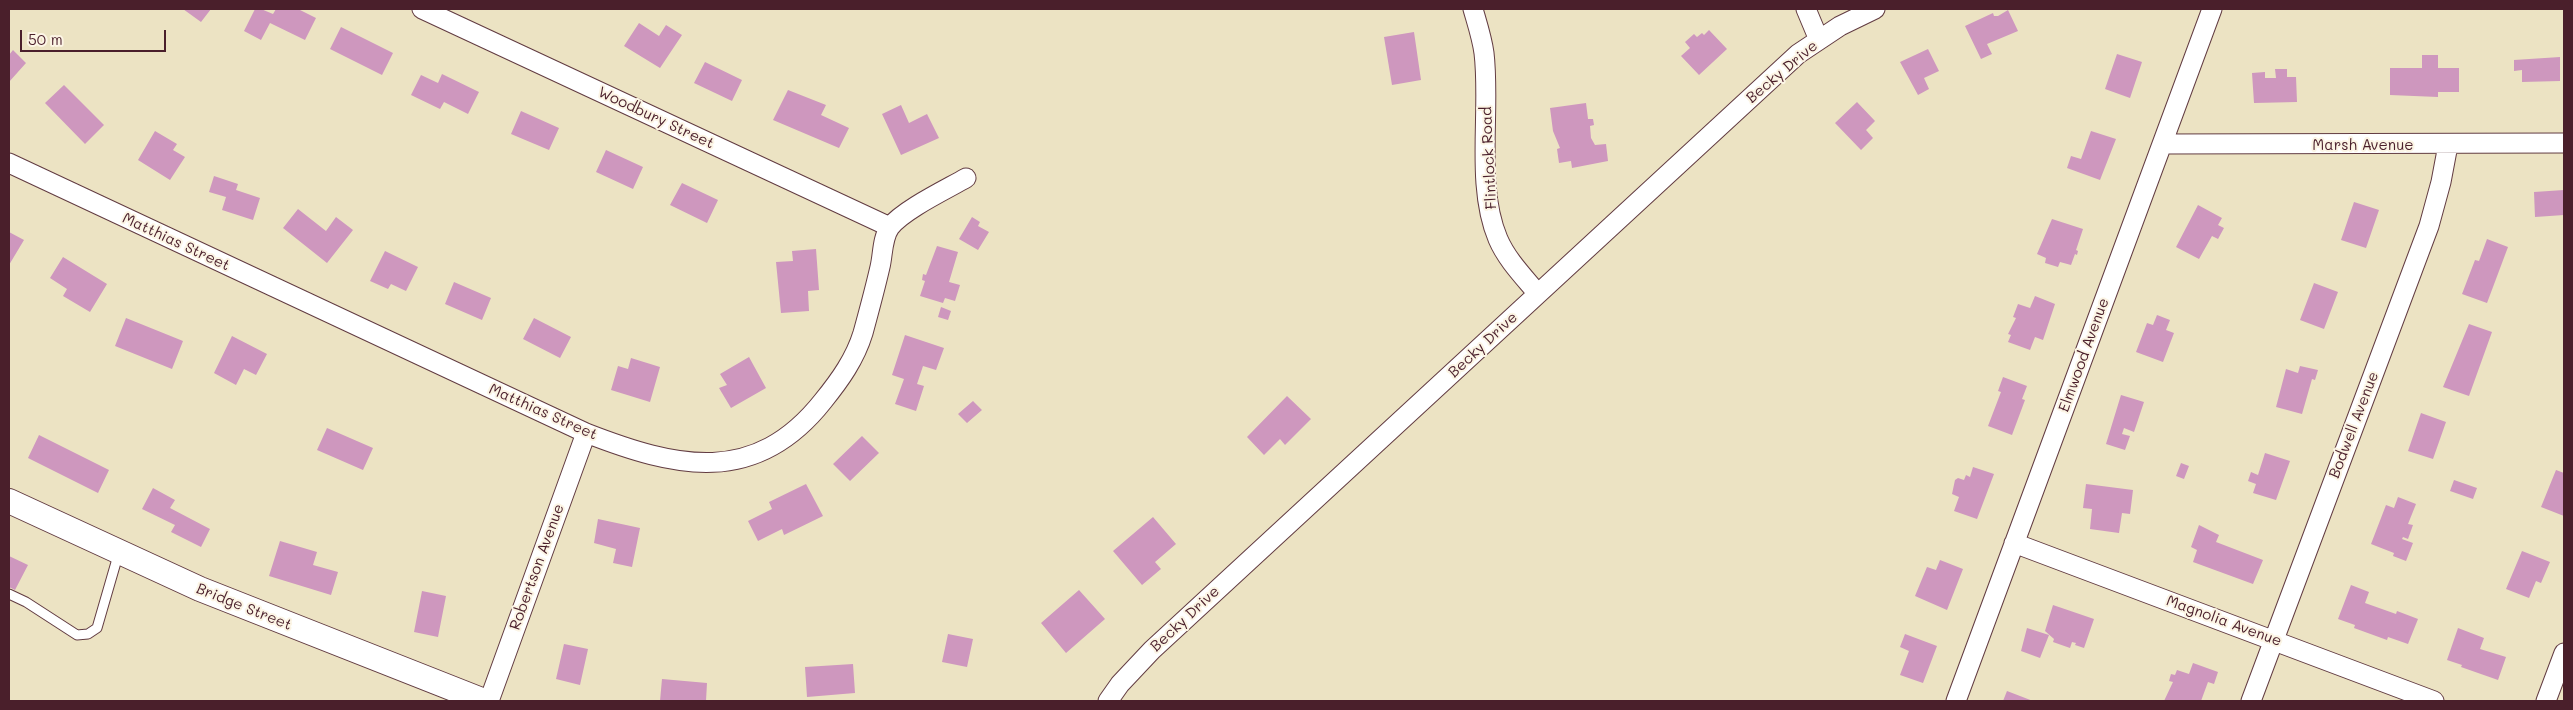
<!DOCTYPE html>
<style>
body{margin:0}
#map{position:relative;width:2573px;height:710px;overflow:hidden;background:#ece3c3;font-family:Mali,sans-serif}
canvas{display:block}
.frame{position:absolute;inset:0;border:10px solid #4a1f2b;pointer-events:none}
.scale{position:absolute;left:20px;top:30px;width:146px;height:22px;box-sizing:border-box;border:2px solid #4a1f2b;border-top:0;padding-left:6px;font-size:15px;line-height:18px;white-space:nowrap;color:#4a1f2b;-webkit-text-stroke:4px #fcf5e5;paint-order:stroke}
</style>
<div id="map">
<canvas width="2573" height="710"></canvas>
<div class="frame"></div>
<div class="scale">50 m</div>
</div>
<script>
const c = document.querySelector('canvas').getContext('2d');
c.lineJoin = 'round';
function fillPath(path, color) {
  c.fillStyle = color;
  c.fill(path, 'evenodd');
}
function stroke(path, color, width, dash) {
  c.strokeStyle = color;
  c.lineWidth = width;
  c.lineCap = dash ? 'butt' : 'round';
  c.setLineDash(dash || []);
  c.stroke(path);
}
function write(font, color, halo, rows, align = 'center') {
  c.font = font + ' Mali,sans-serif';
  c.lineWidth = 4;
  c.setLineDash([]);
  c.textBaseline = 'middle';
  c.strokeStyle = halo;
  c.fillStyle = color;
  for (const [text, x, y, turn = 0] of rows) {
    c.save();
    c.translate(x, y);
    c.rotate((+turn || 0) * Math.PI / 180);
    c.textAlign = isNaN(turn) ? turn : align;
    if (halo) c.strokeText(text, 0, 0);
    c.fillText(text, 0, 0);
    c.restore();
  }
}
fillPath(new Path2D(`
 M183 9H211L201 22Z
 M255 9H261L273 14 276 9H298L316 18 305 40 270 23 261 40 244 31Z
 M2008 10 2018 31 1987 44 1992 54 1981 59 1965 26 1993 13 1994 16H1998Z
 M639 23 659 36 666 25 682 35 660 68 624 46Z
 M341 27 393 53 382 75 330 49Z
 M1709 30 1727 49 1699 75 1681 56 1690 48 1685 42 1694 34 1697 37 1702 33 1704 35Z
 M1414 32 1421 80 1392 85 1384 37Z
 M1928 49 1939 71 1924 78 1929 89 1918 95 1900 62Z
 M13 50 26 63 9 82V55Z
 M2117 54 2142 62 2130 98 2105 89Z
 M2422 55H2438V68H2459V92H2438V97L2390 95V68H2422Z
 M2560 57V81L2522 82V70L2514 71V60Z
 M705 62 742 80 732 101 694 83Z
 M2275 69H2287V77H2296L2297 102 2254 103 2252 73 2265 72V78H2276Z
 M442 74 479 92 468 114 444 102 440 109 411 95 421 75 438 83Z
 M64 85 104 125 85 144 45 103Z
 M788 90 826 105 821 115 849 128 839 148 773 120Z
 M1857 102 1875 121 1866 130 1873 138 1861 150 1835 123Z
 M1586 103 1588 119H1593L1594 125 1590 126 1591 138 1595 145 1606 144 1608 161 1572 168 1571 161 1559 163 1557 149 1560 148 1553 131 1550 108Z
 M901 105 909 123 927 114 939 138 901 155 882 114Z
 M521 111 559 128 549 150 511 134Z
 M155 131 177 144 173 150 185 157 170 180 138 160Z
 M2091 131 2116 139 2100 180 2067 168 2071 156 2081 159Z
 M606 150 643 167 633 189 596 172Z
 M214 176 238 184 236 190 260 198 253 220 222 210 226 197 209 192Z
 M682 183 718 200 707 223 670 205Z
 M2564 190V215L2535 217 2534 192Z
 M2354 202 2379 210 2366 248 2341 240Z
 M2198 205 2222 218 2218 225 2224 228 2218 239 2212 236 2199 259 2176 247Z
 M298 209 326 231 336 217 353 230 327 263 283 228Z
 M972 217 980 222 978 226 989 232 978 250 959 239Z
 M2052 219 2083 229 2076 250 2078 251 2077 255 2075 254 2071 265 2060 262 2058 267 2045 263 2046 258 2037 254Z
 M9 232 24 240 9 265Z
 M2487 239 2508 247 2487 303 2462 294 2475 260 2479 261Z
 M937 246 958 252 949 282 960 285 955 301 945 298 943 303 920 296 925 281 922 280 923 274 926 275Z
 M816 249 819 290 808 291 809 311 781 313 776 262 793 261 792 251Z
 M385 251 418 267 406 291 391 284 388 289 370 281Z
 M63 257 107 284 90 312 63 296 67 289 50 278Z
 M454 282 491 298 482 320 445 304Z
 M2314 283 2338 292 2324 329 2300 320Z
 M2035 296 2055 304 2043 340 2035 337 2030 350 2008 342 2011 335 2008 334 2016 318 2013 317 2018 304 2030 308Z
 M941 307 951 311 948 320 938 317Z
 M2157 315 2170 320 2166 330 2174 333 2163 362 2136 352 2147 323 2153 325Z
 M126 318 183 341 172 369 115 346Z
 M534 318 571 337 560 358 523 339Z
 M2469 324 2492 332 2469 396 2443 387Z
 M905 335 944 348 936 370 923 366 917 384 924 386 916 411 895 404 904 379 892 375Z
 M232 336 267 354 256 375 244 369 236 385 214 373Z
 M749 357 766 388 731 408 719 388 727 385 720 374Z
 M631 358 660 367 650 402 611 390 618 366 628 369Z
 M2300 366 2318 370 2315 380 2312 379 2302 414 2276 407 2286 369 2298 373Z
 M2003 377 2027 386 2022 399 2025 400 2012 435 1988 426 2001 392 1998 391Z
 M2121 395 2144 402 2134 432 2124 428 2122 434 2130 436 2125 450 2106 444Z
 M1287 396 1311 419 1285 445 1280 439 1264 455 1247 437Z
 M973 401 982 410 967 423 958 414Z
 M2421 413 2446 422 2433 459 2408 451Z
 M327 428 373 448 363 470 317 450Z
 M39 435 109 470 98 493 28 458Z
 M862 436 879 453 850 481 833 464Z
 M2265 453 2290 461 2276 500 2253 493 2256 484 2248 481 2251 472 2258 475Z
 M2181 463 2189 466 2184 479 2176 476Z
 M1973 467 1994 474 1977 519 1954 511 1959 497 1952 494 1955 480 1958 478 1964 480 1966 475 1970 477Z
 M2556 470 2564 473V516L2541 507Z
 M2454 480 2477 488 2473 499 2450 491Z
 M806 484 823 516 784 535 782 529 758 541 748 521 772 509 769 502Z
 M2086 484 2133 490 2130 514 2122 513 2119 533 2090 529 2092 509 2083 508Z
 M153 488 175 500 170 508 210 529 201 547 171 532 175 525 142 509Z
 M2398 497 2416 504 2408 524 2413 525 2408 539 2403 537 2402 539 2413 543 2406 561 2393 556 2394 553 2371 544 2386 505 2394 508Z
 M1153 517 1176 544 1155 562 1161 569 1142 585 1113 551Z
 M598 519 640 528 632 567 613 563 616 549 594 543Z
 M2199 525 2219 535 2216 542 2263 560 2253 584 2193 562 2197 550 2191 547Z
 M280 541 317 552 313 565 338 572 331 595 269 576Z
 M2522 551 2550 562 2541 583 2536 581 2529 598 2506 589Z
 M9 556 28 565 15 590 9 587Z
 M1940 560 1963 569 1947 610 1915 596 1927 567 1936 570Z
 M2351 585 2369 592 2365 603 2396 614 2397 611 2418 619 2408 644 2388 637 2387 640 2354 628 2355 625 2338 619Z
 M1079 590 1105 619 1066 653 1041 623Z
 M422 591 446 596 438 637 414 632Z
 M2053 605 2094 619 2084 648 2075 645 2076 643 2072 642 2070 648 2053 642 2054 639 2045 631Z
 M2027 628 2049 635 2040 658 2021 651Z
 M2458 628 2484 638 2480 649 2506 657 2498 680 2461 667 2462 665 2447 660Z
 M948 634 973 639 967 667 942 662Z
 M1905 634 1937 646 1923 683 1900 675 1909 651 1900 647Z
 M564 644 588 649 580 685 556 679Z
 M2193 663 2218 672 2214 684 2208 682 2201 701H2164L2173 682 2169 681 2171 674 2175 675 2177 670 2189 674Z
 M853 664 855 693 807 697 805 667Z
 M662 679 707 683 706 701H660Z
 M2007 691 2033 701H2003Z`), '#ce97be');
const service = new Path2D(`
 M9 594 26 602 77 635 88 634 97 628 119 552`);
const minor = new Path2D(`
 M422 9 890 227
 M1473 9C1477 23 1482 38 1484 53 1491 111 1475 185 1498 239 1507 260 1524 277 1538 294
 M1806 9 1819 40
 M2163 144 2564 143
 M9 163 586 433C676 468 755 487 823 401 840 380 855 359 863 333 869 311 875 289 880 267 883 255 882 238 890 227 903 210 947 189 966 178
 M2014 543 2434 701
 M489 701 586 433
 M1108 701 1120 684 1152 650 1798 54 1840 26 1875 9
 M1956 701 2212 9
 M2251 701 2429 226 2441 182 2448 145
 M2546 701 2564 653`);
const tertiary = new Path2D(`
 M9 501 200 589 484 701`);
stroke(service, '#623c42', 11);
stroke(minor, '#623c42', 21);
stroke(tertiary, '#623c42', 26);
stroke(service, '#fff', 9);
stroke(minor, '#fff', 19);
stroke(tertiary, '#fff', 24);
write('15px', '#4a1f2b', '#fcf5e5', [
 ["Becky Drive",1782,72,-40],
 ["Woodbury Street",656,118,25],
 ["Marsh Avenue",2363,145],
 ["Flintlock Road",1489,158,-93],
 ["Matthias Street",176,242,25],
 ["Becky Drive",1483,345,-43],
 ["Elmwood Avenue",2084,355,-70],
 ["Matthias Street",543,412,24],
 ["Bodwell Avenue",2354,425,-69],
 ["Robertson Avenue",537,567,-70],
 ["Bridge Street",244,607,22],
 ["Becky Drive",1185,619,-43],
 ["Magnolia Avenue",2224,621,20]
]);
</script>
